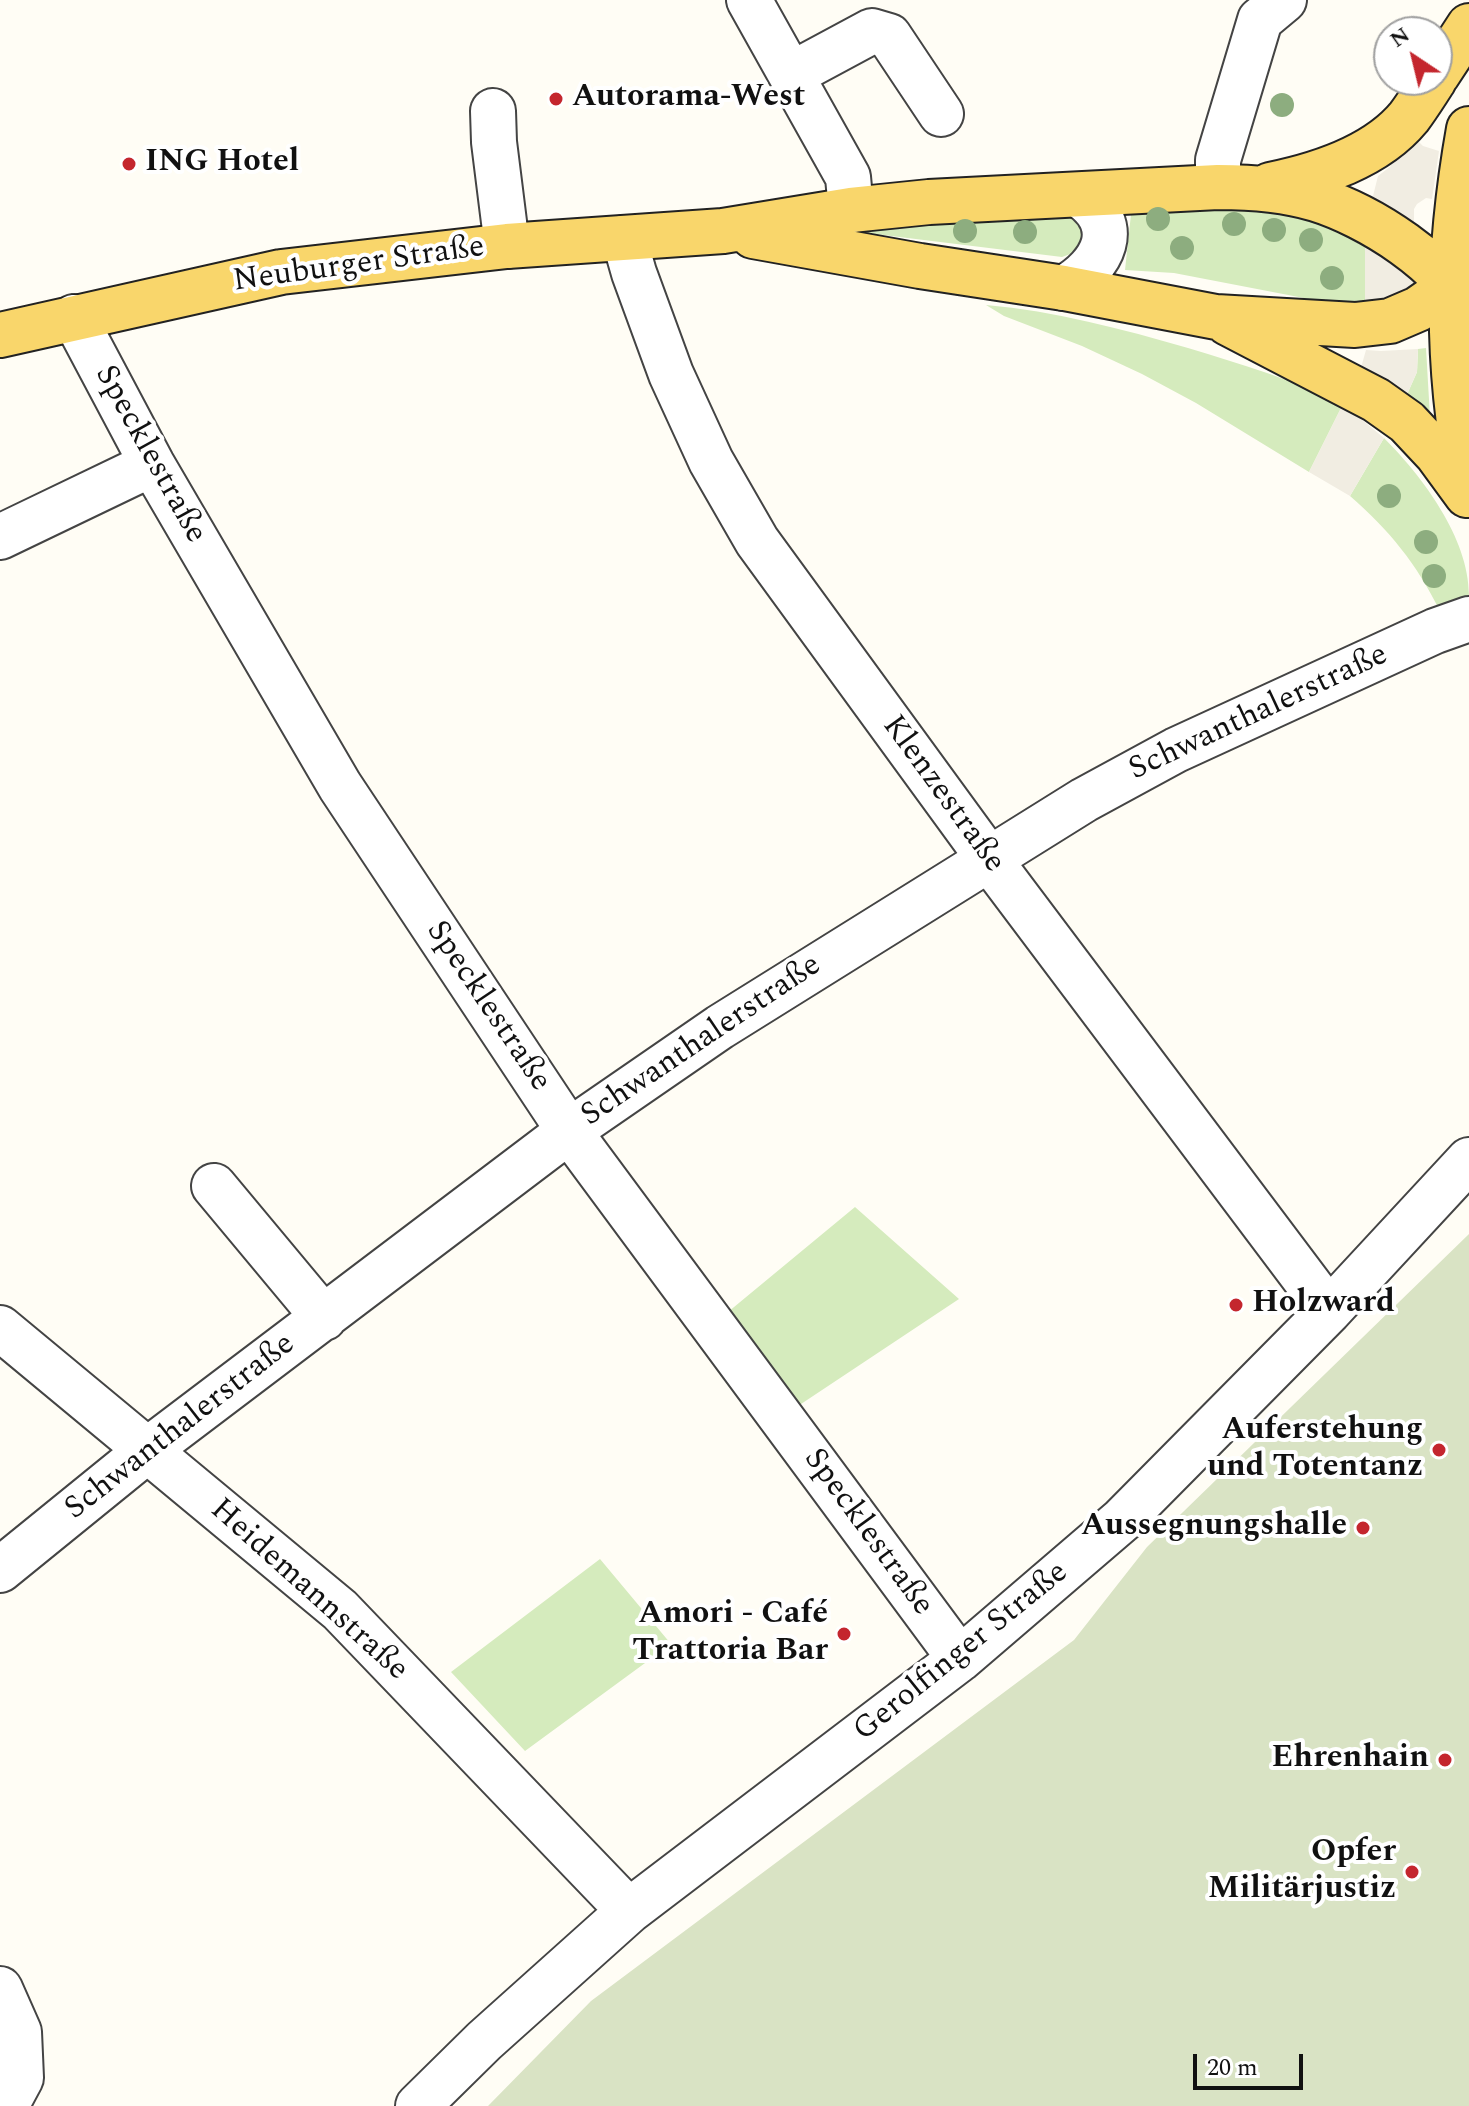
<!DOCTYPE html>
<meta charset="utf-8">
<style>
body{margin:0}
#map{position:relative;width:1469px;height:2106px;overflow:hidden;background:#fffdf5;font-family:Spectral,serif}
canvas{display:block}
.north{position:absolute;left:1373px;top:16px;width:80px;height:80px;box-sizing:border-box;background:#fff;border:2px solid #a0a0a0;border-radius:50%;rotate:325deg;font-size:22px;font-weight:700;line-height:32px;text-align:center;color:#111}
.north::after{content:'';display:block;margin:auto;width:28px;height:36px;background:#c4262e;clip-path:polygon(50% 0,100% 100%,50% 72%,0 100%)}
.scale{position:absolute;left:1193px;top:2054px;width:110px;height:36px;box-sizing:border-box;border:4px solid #111;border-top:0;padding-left:10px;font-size:24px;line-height:28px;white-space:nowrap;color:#111;-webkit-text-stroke:6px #fff;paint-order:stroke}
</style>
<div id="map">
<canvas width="1469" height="2106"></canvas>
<div class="north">N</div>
<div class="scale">20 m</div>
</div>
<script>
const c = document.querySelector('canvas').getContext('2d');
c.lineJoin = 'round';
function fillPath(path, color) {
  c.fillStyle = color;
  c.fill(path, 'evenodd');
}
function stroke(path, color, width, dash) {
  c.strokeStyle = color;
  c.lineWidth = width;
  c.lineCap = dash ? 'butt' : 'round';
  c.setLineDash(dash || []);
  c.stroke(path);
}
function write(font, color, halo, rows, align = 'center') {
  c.font = font + ' Spectral,serif';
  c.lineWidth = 8;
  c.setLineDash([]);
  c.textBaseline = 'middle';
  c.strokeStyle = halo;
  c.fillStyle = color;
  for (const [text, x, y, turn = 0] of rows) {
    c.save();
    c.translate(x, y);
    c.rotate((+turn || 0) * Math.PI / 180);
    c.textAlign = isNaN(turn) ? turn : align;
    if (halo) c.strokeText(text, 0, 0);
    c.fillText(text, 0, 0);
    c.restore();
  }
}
fillPath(new Path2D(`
 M1211 201 1305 213 1365 247V305L1335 304 1174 273 1125 270 1132 205Z
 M1073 210 1088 236 1076 252 1062 257 867 233 865 226Z
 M986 305C1055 311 1122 329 1188 348 1241 364 1294 380 1343 404L1309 472 1196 403 1142 374 1082 346 1004 316Z
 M1426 348 1430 417 1405 399 1417 372 1418 349Z
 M1384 438C1422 476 1469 538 1469 595L1440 611C1416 563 1390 531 1350 496Z
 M855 1207 959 1299 798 1406 728 1312Z
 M600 1559 671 1644 525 1751 451 1672Z`), '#d5ebbd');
fillPath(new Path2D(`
 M1469 1234V2106H488L591 2001 1074 1640 1147 1547Z`), '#d9e3c4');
fillPath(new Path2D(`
 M1417 140 1423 146 1439 151 1432 199 1426 198 1417 204 1414 209V230L1371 204 1378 176 1391 166 1386 161Z
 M1365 247 1384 258 1414 282 1416 286 1412 292 1365 305Z
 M1418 349 1417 372 1405 399 1360 371 1366 350 1381 351Z
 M1343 404 1384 438 1350 496 1309 472Z`), '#f1ede2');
const minor = new Path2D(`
 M749 0 848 177 851 210
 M792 74 872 31 889 36 941 114
 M493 111 494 142 507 246
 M1218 187V160L1260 20 1284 0
 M624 238 634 273 671 374 711 461 757 541 989 859 1329 1311
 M1064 288C1103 266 1125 225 1079 195
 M74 317 152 464 340 786 569 1131 960 1659
 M0 537 152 464
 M214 1186 324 1318
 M0 1328 340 1610 629 1911
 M0 1570 149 1449 569 1131 720 1027 1084 800 1176 750 1435 631 1469 619
 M0 1989 19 2032 21 2078 6 2106
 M418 2106 484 2041 629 1911 960 1659 1122 1520 1329 1311 1469 1160`);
const major = new Path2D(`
 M1437 75 1469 26
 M1469 129C1447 253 1445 360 1469 485
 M1270 185C1319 175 1376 157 1409 117 1418 105 1426 92 1434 80
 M753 236 920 266 1064 288 1216 317 1355 325 1390 321 1418 309 1451 286 1469 267
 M1228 323 1376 400 1407 422 1437 454 1467 495
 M0 335 281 272 507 246 723 231 851 210 929 202 1218 187C1251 187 1283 189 1316 199 1368 215 1448 264 1469 317`);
stroke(minor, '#444', 48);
stroke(major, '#222', 48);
stroke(minor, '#fff', 44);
stroke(major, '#f9d66b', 44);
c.fillStyle = '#8dad7f';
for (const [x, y] of [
 [1282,105],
 [1158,219],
 [1234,224],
 [1274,230],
 [965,231],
 [1025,232],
 [1311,240],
 [1182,248],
 [1332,278],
 [1389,496],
 [1426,542],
 [1434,576]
]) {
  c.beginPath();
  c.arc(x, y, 12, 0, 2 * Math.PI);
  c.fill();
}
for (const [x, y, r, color] of [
 [556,99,8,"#c4262e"],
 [129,164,8,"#c4262e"],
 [1236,1305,8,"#c4262e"],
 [1439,1450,8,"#c4262e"],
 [1363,1528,8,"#c4262e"],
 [844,1634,8,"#c4262e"],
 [1445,1760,8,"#c4262e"],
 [1412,1872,8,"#c4262e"]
]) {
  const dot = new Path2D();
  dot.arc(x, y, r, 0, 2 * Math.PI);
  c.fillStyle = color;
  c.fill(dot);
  stroke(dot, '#fff', 3);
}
write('bold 32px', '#111', '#fff', [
 ["Autorama-West",572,99,"left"],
 ["ING Hotel",145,164,"left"],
 ["Holzward",1252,1305,"left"],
 ["Auferstehung",1423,1432],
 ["und Totentanz",1423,1469],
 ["Aussegnungshalle",1347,1528],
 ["Amori - Café",828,1616],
 ["Trattoria Bar",828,1653],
 ["Ehrenhain",1429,1760],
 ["Opfer",1396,1854],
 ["Militärjustiz",1396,1891]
], 'right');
write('32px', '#111', '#fff', [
 ["Neuburger Straße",359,266,-8],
 ["Specklestraße",149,455,61],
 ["Schwanthalerstraße",1259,714,-25],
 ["Klenzestraße",942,795,54],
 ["Specklestraße",487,1007,56],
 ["Schwanthalerstraße",702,1042,-34],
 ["Schwanthalerstraße",181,1428,-38],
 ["Specklestraße",867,1533,54],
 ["Heidemannstraße",308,1591,42],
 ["Gerolfinger Straße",962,1653,-39]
]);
</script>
